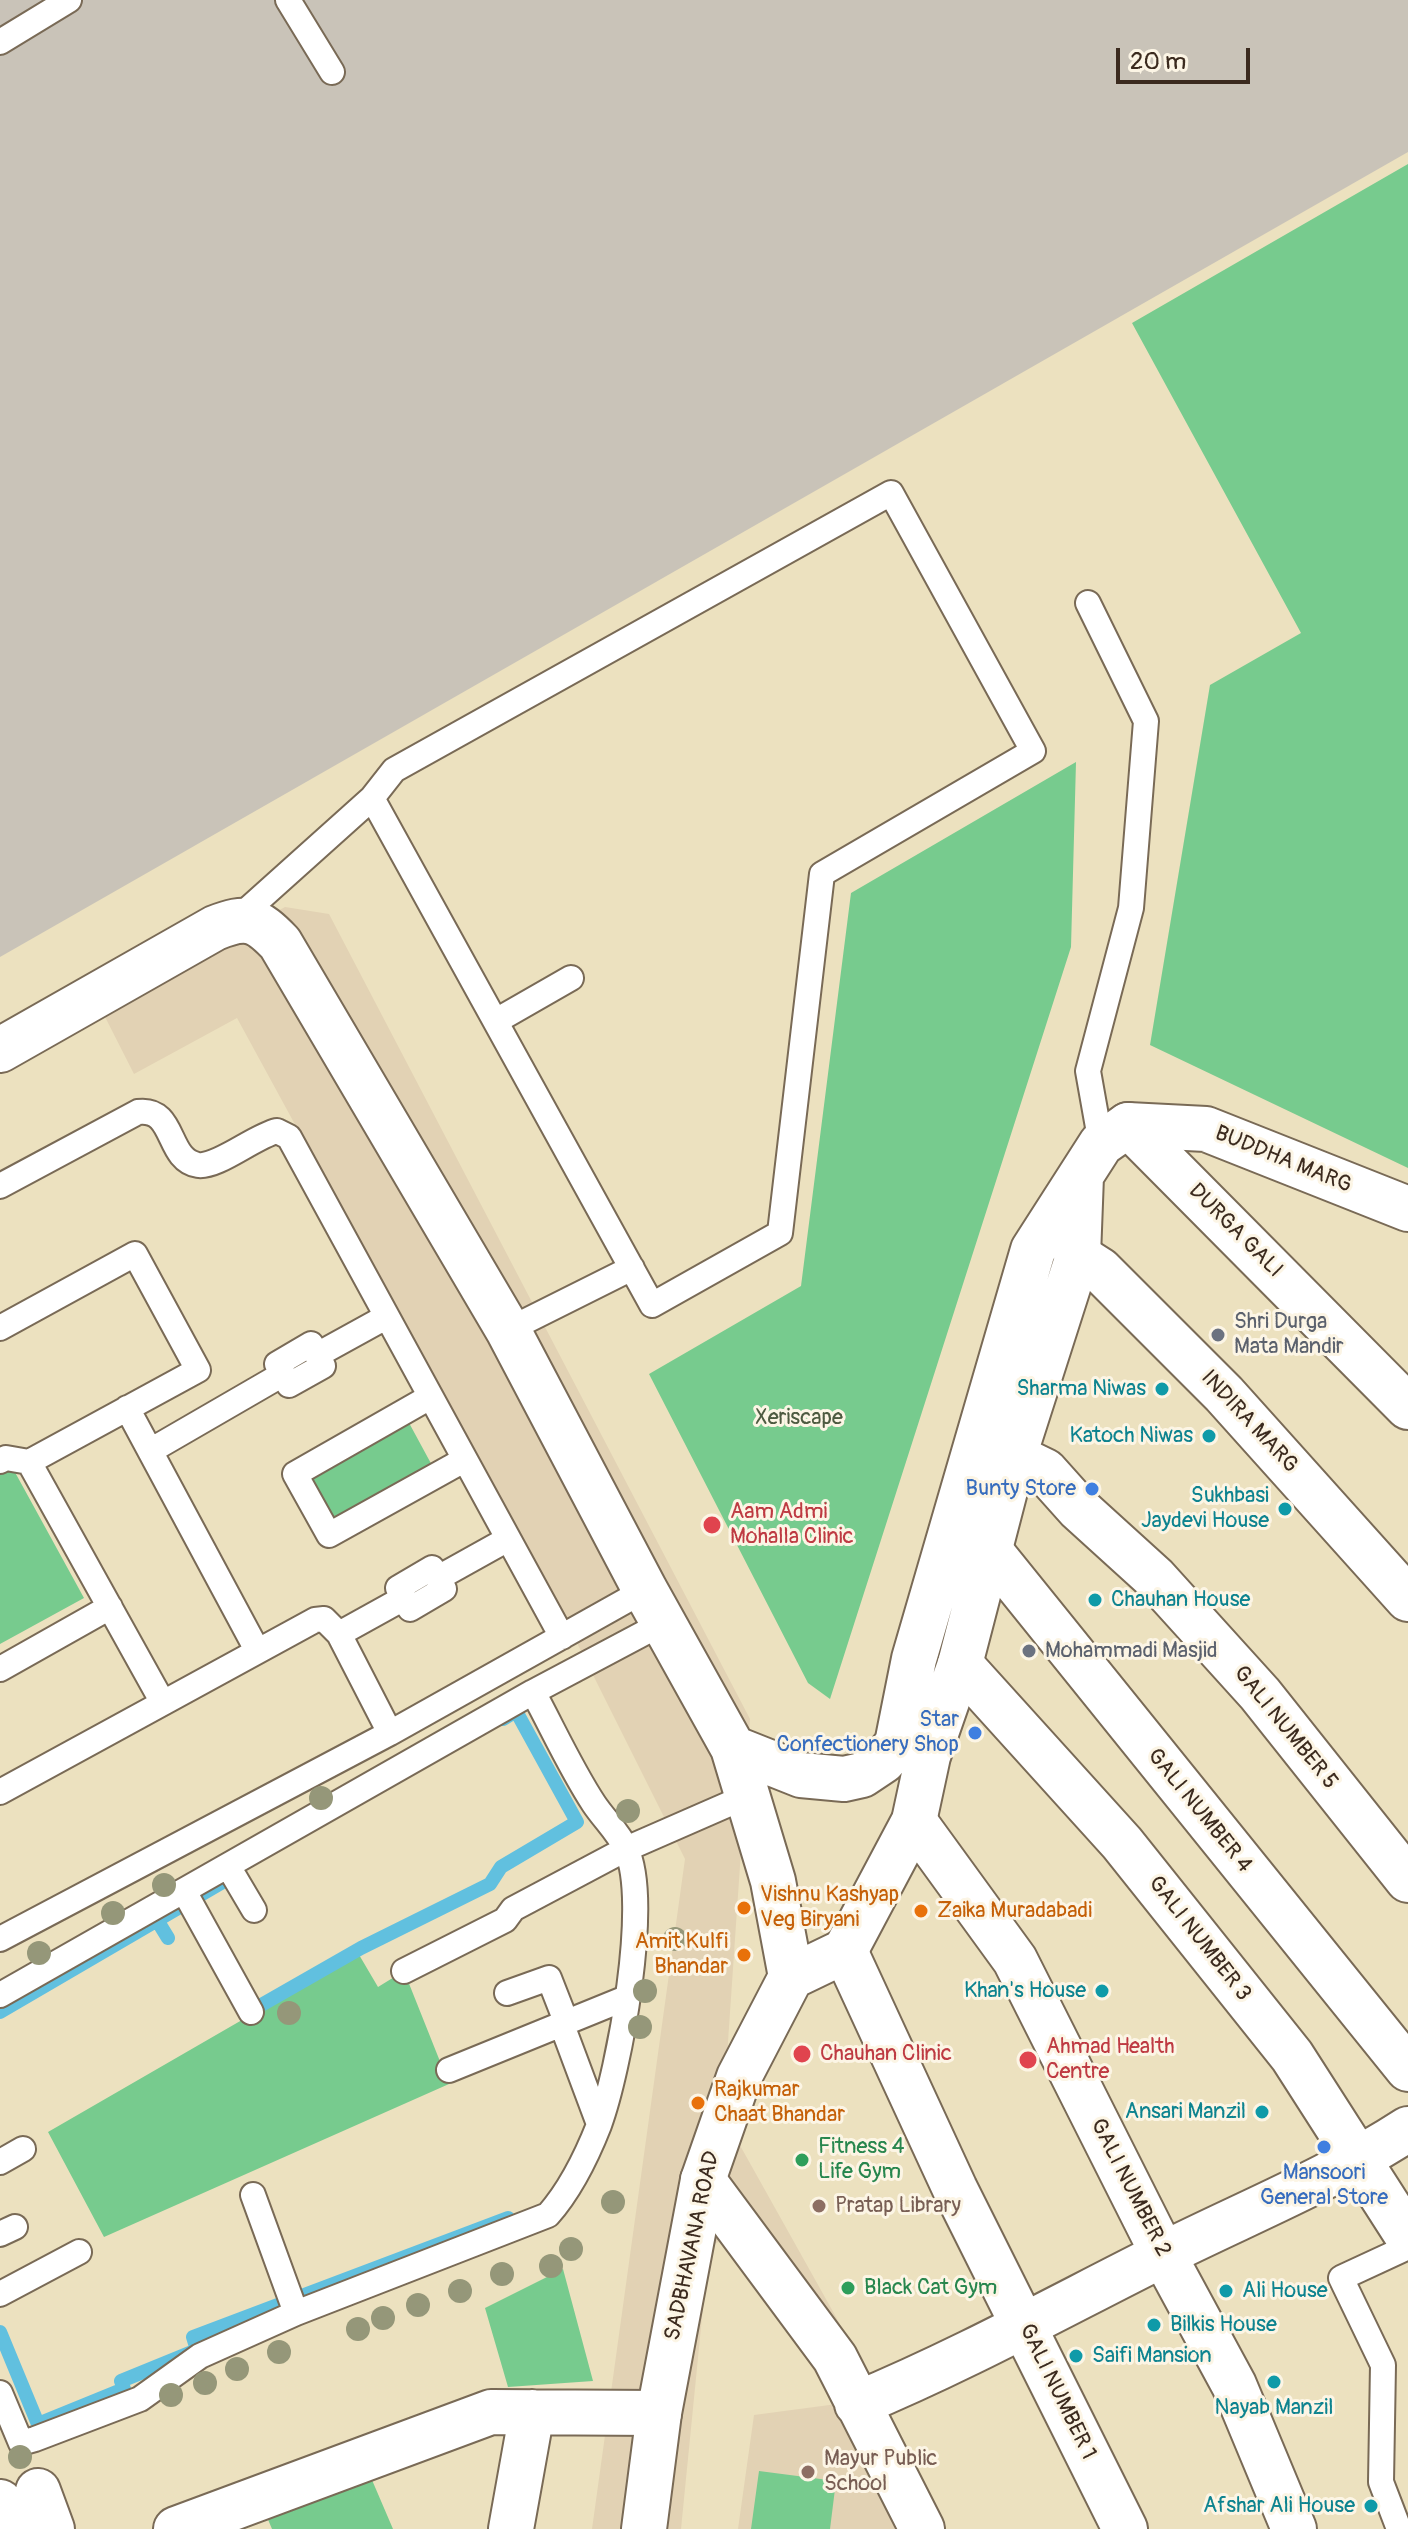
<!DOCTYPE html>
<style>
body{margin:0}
#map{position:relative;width:1408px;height:2529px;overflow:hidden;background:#ece1bf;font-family:Pangolin,sans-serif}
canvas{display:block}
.scale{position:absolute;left:1116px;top:48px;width:134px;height:36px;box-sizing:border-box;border:4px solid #3b2a1e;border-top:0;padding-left:10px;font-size:24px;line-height:28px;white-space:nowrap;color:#3b2a1e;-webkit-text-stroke:6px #fcf5e5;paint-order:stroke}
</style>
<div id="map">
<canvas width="1408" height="2529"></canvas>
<div class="scale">20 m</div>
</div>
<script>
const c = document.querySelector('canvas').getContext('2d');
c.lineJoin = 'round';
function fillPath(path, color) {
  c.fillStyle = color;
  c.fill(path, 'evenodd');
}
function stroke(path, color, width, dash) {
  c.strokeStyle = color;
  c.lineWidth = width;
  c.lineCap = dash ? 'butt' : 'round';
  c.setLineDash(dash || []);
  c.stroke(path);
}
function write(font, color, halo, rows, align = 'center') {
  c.font = font + ' Pangolin,sans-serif';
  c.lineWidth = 6;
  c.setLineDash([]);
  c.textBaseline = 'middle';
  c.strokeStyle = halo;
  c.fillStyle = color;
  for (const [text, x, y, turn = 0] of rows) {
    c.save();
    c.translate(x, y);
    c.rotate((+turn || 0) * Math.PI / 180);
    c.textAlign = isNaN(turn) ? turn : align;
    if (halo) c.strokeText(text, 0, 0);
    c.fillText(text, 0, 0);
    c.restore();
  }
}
fillPath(new Path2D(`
 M285 907 329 914 750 1719 723 2115 836 2317 946 2529H738L754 2415 837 2404 724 2239 709 2247 681 2529H592L685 1859 571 1631 237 1018 134 1074 101 1009Z`), '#e2d2b4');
fillPath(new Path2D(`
 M0 0H1408V152L0 957Z`), '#c9c3b8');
fillPath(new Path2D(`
 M1408 164V1168L1150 1045 1210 685 1301 633 1132 323Z
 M1076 762 1071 947 830 1699 808 1683 649 1374 801 1286 851 893Z
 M408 1421 434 1469 334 1524 308 1477Z
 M11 1465 84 1598 0 1644V1471Z
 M358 1953 378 1987 404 1971 449 2084 104 2237 48 2132Z
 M563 2269 593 2381 508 2387 485 2308Z
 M366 2466 393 2529H272L264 2510Z
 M759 2471 836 2481 830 2529H751Z`), '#77cb8e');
stroke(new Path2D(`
 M157 1920 168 1938
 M263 2004 361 1948 490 1884 501 1867 577 1822 516 1711 503 1719
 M0 2012 233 1876
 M0 2332 38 2424 124 2389 121 2381 197 2350 193 2337 508 2218`), '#61c0df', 14);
const service = new Path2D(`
 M288 0 332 72
 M0 42 69 0
 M1088 603 1146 721 1131 908 1088 1071 1101 1144
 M236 920 372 798 394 770 891 493 1033 751 822 874 780 1233 652 1305 372 798
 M496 1021 571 978
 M0 1186 138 1112C176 1107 166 1160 198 1165 217 1168 255 1136 277 1131L289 1137 562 1637
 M0 1328 135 1254 198 1370 29 1462 6 1458 0 1461
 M508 1330 632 1268
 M311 1344 323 1366 289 1385 277 1364Z
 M317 1355 386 1317
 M430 1397 295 1474 329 1535 464 1460
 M127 1408 257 1650
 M150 1451 283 1374
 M29 1462 163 1703
 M432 1568 444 1589 410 1609 398 1588Z
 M438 1578 508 1539
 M339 1634 404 1598
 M0 1669 110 1607
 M0 1792 315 1620 324 1619 339 1634 390 1733
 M228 1866 254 1910
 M184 1891 251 2012
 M0 1939 390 1733 645 1590
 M404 1971 505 1920 513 1909 626 1849 745 1797
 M507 1993 549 1978 567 2024
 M0 1995 533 1692 663 1623
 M562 2025 599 2124
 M449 2070 626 1998
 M0 2162 23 2149
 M253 2195 296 2313
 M0 2234 15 2227
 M0 2294 79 2252
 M0 2393 21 2443 35 2439 140 2399 200 2356 296 2313 548 2215C571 2189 586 2158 599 2125 619 2071 651 1900 626 1849 619 1833 604 1819 594 1804 571 1769 553 1729 533 1692
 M1399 2529 1381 2482 1383 2365 1341 2278 1408 2247`);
const minor = new Path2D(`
 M1128 1125 1408 1407
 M1078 1256 1100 1270 1224 1394 1408 1599
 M1014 1456 1045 1471 1079 1509 1155 1578 1260 1694 1408 1880
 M991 1552 1408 2069
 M960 1664 1122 1843 1292 2056 1408 2237
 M914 1821 1015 1960 1163 2254 1234 2385 1294 2529
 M845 1951 955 2189 1125 2529
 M703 2180 835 2358 922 2529
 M857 2404C963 2360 1062 2305 1164 2254 1246 2213 1331 2179 1408 2129
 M38 2491 52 2529
 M0 2502 9 2529
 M176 2529 491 2412 659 2413
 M511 2529 532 2412`);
const tertiary = new Path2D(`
 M0 1050 215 928C247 915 257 919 280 943L508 1330 645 1590 733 1748 773 1881 791 1977
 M733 1748 801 1775 844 1779 862 1775 883 1761 897 1744 914 1659 1033 1250 1101 1144 1128 1125 1206 1129 1408 1209
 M791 1977 845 1951 914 1821 928 1756 960 1664 1014 1456 1078 1256 1081 1176
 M644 2529 659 2413 703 2180 739 2077 791 1977`);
stroke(service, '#796a56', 28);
stroke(minor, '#796a56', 48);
stroke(tertiary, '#796a56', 48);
stroke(service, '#fff', 24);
stroke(minor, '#fff', 44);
stroke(tertiary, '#fff', 44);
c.fillStyle = '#959779';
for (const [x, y] of [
 [321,1798],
 [628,1811],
 [164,1885],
 [113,1913],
 [675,1939],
 [39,1953],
 [645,1991],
 [289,2013],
 [640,2027],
 [613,2202],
 [571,2249],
 [551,2266],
 [502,2274],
 [460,2291],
 [418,2305],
 [383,2318],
 [358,2329],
 [279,2352],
 [237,2369],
 [205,2383],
 [171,2395],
 [20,2457]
]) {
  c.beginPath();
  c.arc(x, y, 12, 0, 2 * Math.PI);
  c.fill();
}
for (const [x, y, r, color] of [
 [1218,1335,8,"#6b7280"],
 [1162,1389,8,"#0f9aa8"],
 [1209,1436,8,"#0f9aa8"],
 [1092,1489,8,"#3f7fe0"],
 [1285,1509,8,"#0f9aa8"],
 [712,1525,10,"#e0444e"],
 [1095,1600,8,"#0f9aa8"],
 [1029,1651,8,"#6b7280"],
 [975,1733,8,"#3f7fe0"],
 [744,1908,8,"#e8710a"],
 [921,1911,8,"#e8710a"],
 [744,1955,8,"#e8710a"],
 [1102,1991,8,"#0f9aa8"],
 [802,2054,10,"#e0444e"],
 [1028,2060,10,"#e0444e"],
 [698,2103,8,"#e8710a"],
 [1262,2112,8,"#0f9aa8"],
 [1324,2147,8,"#3f7fe0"],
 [802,2160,8,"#2e9e5b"],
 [819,2206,8,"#8d6e63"],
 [848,2288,8,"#2e9e5b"],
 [1226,2291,8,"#0f9aa8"],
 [1154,2325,8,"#0f9aa8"],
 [1076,2356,8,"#0f9aa8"],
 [1274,2382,8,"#0f9aa8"],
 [808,2472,8,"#8d6e63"],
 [1371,2506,8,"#0f9aa8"]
]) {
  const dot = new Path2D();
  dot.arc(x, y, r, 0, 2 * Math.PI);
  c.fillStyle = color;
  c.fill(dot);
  stroke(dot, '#fcf5e5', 3);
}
write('22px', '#3b2a1e', '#fcf5e5', [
 ["BUDDHA MARG",1283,1160,22],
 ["DURGA GALI",1235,1231,45],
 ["INDIRA MARG",1249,1422,47],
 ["GALI NUMBER 5",1285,1728,51],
 ["GALI NUMBER 4",1199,1811,51],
 ["GALI NUMBER 3",1199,1939,52],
 ["GALI NUMBER 2",1130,2188,63],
 ["SADBHAVANA ROAD",693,2246,-78],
 ["GALI NUMBER 1",1057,2392,64]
]);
write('22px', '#5b616d', '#fcf5e5', [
 ["Shri Durga",1234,1322],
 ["Mata Mandir",1234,1347],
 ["Mohammadi Masjid",1045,1651]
], 'left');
write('22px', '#0d838f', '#fcf5e5', [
 ["Sharma Niwas",1146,1389],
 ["Katoch Niwas",1193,1436],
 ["Sukhbasi",1269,1496],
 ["Jaydevi House",1269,1521],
 ["Chauhan House",1111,1600,"left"],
 ["Khan's House",1086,1991],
 ["Ansari Manzil",1246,2112],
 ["Ali House",1242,2291,"left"],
 ["Bilkis House",1170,2325,"left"],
 ["Saifi Mansion",1092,2356,"left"],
 ["Nayab Manzil",1274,2408,"center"],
 ["Afshar Ali House",1355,2506]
], 'right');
write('22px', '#4d5a40', '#fcf5e5', [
 ["Xeriscape",799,1418]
]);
write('22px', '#366cbe', '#fcf5e5', [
 ["Bunty Store",1076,1489],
 ["Star",959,1720],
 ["Confectionery Shop",959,1745],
 ["Mansoori",1324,2173,"center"],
 ["General Store",1324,2198,"center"]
], 'right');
write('22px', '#be3a42', '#fcf5e5', [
 ["Aam Admi",730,1512],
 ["Mohalla Clinic",730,1537],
 ["Ahmad Health",1046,2047],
 ["Centre",1046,2072],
 ["Chauhan Clinic",820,2054]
], 'left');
write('22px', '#c56008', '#fcf5e5', [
 ["Vishnu Kashyap",760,1895],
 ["Veg Biryani",760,1920],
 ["Zaika Muradabadi",937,1911],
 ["Amit Kulfi",728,1942,"right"],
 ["Bhandar",728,1967,"right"],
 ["Rajkumar",714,2090],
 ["Chaat Bhandar",714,2115]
], 'left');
write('22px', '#27864d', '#fcf5e5', [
 ["Fitness 4",818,2147],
 ["Life Gym",818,2172],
 ["Black Cat Gym",864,2288]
], 'left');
write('22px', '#785e54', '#fcf5e5', [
 ["Pratap Library",835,2206],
 ["Mayur Public",824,2459],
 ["School",824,2484]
], 'left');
</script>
